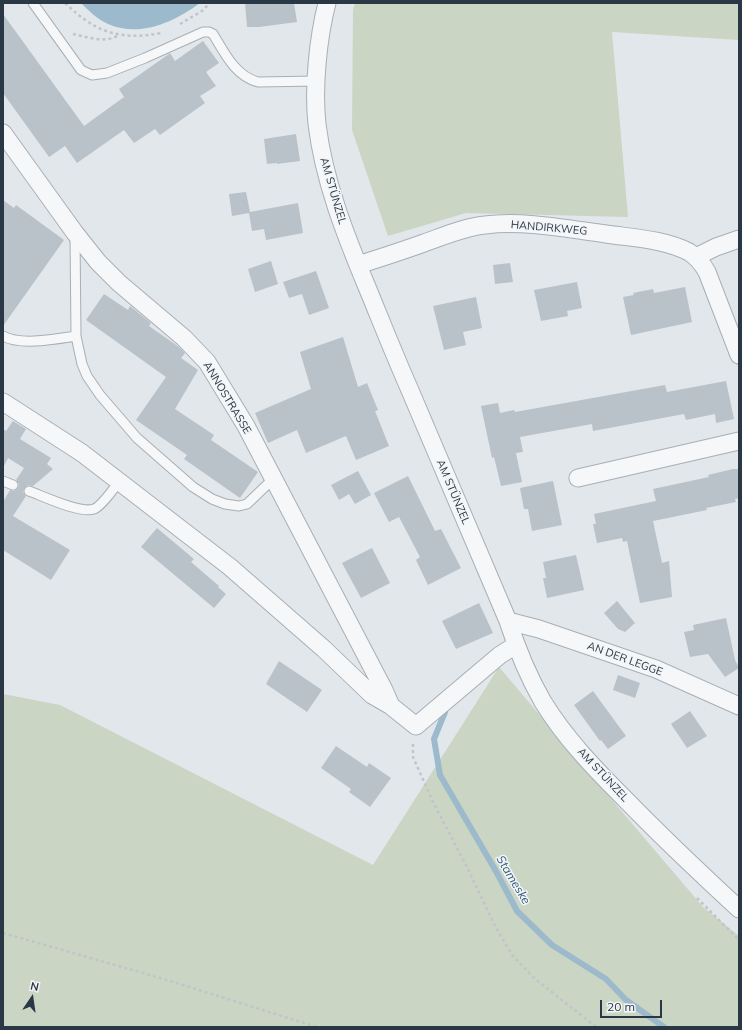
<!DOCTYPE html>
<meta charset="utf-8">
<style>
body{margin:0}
#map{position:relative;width:742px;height:1030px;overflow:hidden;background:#e2e7eb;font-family:Mulish,sans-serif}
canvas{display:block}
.frame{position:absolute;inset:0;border:4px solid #2a3744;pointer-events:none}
.north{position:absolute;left:12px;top:978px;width:40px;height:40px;-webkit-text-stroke:3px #f2f5f8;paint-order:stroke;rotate:13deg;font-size:11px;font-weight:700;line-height:16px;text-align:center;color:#2a3744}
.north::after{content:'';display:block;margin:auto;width:14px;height:18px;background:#2a3744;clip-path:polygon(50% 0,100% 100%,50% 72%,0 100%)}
.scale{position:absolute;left:600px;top:1000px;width:62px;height:18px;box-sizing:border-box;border:2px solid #2a3744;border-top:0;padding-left:5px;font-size:12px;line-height:14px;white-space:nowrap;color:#2a3744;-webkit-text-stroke:3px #f2f5f8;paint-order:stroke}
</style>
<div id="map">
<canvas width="742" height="1030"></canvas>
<div class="frame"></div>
<div class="north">N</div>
<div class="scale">20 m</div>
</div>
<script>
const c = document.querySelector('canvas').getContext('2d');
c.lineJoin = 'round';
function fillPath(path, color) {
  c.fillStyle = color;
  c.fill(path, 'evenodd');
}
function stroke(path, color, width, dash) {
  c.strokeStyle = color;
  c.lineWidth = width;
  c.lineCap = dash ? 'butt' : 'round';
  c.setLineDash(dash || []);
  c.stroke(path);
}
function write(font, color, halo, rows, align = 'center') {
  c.font = font + ' Mulish,sans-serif';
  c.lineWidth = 3;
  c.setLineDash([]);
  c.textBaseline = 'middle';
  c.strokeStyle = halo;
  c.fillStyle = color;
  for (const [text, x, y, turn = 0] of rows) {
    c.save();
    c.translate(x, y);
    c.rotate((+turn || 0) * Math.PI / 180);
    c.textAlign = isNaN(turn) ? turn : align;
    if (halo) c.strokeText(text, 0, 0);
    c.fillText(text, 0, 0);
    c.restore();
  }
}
fillPath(new Path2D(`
 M355 3H739V40L612 32 628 217 466 213 388 236 352 130 353 10Z
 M499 667 703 907 739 936V1027H3V694L60 705 373 865Z`), '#cad5c3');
fillPath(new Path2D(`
 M81 3H200C174 22 140 38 108 24 97 19 89 11 81 3Z`), '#9cbacc');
stroke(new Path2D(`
 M445 712 434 739 440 775 497 873 517 911 552 945 606 979 626 1000 664 1027`), '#9cbacc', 6);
fillPath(new Path2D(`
 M245 3H294L297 22 259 27H247Z
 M3 14 84 126 124 97 119 89 169 54 170 53 175 61 203 41 219 63 206 72 216 86 200 96 205 103 160 135 155 129 134 143 124 130 77 163 65 146 49 157 3 93Z
 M296 134 300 161 277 164V163L267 164 264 139Z
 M246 192 250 212 298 203 303 233 266 240 264 229 252 231 249 213 232 216 229 194Z
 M3 200 14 208 16 205 64 240 3 326Z
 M271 261 278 284 255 292 248 269Z
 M510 263 513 282 495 284 493 265Z
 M316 271 329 308 309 315 302 294 289 298 283 282Z
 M577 282 582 308 567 311 568 316 541 321 534 290Z
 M685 287 692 322 631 335 623 297 634 295 633 293 653 289 654 293Z
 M104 294 128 310 130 306 151 323 149 326 179 347 185 353 181 358 198 370 175 409 214 435 211 440 258 472 240 498 184 459 187 455 136 420 166 377 86 320Z
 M476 297 482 328 463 332 466 345 444 350 433 306Z
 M343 337 358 387 367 383 378 410 375 411 389 446 356 460 346 436 306 453 297 430 268 443 255 413 311 389 300 352Z
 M726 381 734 419 716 423 715 414 686 420 684 414 593 431 592 424 520 437 523 452 516 453 522 482 501 486 494 457 492 458 481 406 498 403 500 413 514 410 515 412 665 385 667 392Z
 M13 421 26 429 20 439 51 458 47 464 53 469 33 486 28 485 25 487 23 492 26 496 13 516 70 550 51 580 3 550V502L10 490 14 491 18 488 19 484 16 480 24 468 8 458 3 468V429L6 431Z
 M733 469H739V498L735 499 736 502 706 508 707 510 653 521 662 563 669 561 672 597 640 603 627 541 623 542 622 538 597 543 593 524H596L594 514 656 501 653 489 709 477 708 475Z
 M358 471 371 495 355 504 349 494 339 500 331 485Z
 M408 476 435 531 441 529 461 568 428 585 416 560 420 557 399 517 389 522 374 493Z
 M553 481 562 525 532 531 528 509H524L520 488Z
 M157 528 194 559 191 562 219 586 218 587 226 594 214 608 141 547Z
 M372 548 390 583 361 598 342 563Z
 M576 555 584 590 547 598 543 578H546L543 562Z
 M617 601 635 623 625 632 618 629 604 613Z
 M479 603 493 633 456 649 442 621Z
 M726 618 735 660 739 668 725 677 708 654 690 657 684 632 694 630 693 625Z
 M279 661 322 690 307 712 266 684Z
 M618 675 640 683 635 698 613 690Z
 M593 691 626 736 608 749 601 740 600 741 574 705Z
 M690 711 707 736 687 748 671 724Z
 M336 746 367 767 369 763 391 778 370 807 349 792 351 789 321 768Z`), '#b9c1c9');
const lane = new Path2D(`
 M33 3 81 70 92 75 107 73 145 58 203 32H209L213 34C224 52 235 76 258 82L317 81
 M75 235 76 336 82 364 87 376 100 395 137 438 193 487 212 499 225 504 239 506 247 504 273 479
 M3 336C21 346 56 339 76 336
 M3 481 13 485
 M29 491C43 496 80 514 94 509 102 506 113 489 119 482`);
const street = new Path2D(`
 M327 3C318 38 313 88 317 124 324 181 345 234 367 287 381 321 394 354 409 388 442 465 475 543 508 621 517 649 528 676 543 702 565 738 595 769 625 799 662 837 700 873 739 909
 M3 133 75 233 98 262 119 283 184 338 207 362 246 426 384 690 391 706
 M696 257 716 247 739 239
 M358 265C380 258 402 251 424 243 444 236 464 227 485 225 523 220 568 229 606 234 633 238 664 239 689 252 697 257 702 263 707 272L739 355
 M3 402 82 453 230 567 324 649 372 695 391 706 416 726 500 655 516 645
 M578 478 739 441
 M508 621 539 629 656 669 739 706`);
stroke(lane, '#a7afb6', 11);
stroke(street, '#a7afb6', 19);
stroke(new Path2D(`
 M65 3C95 32 120 41 161 33
 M180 24 202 11 210 3
 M73 34C88 37 105 44 119 35
 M413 744V757L433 802 467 867 496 928 512 955 534 978 596 1027
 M697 898 739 940
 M3 933 157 977 317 1027`), '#c0c5ca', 2.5, [3, 3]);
stroke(lane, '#f5f7f9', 9);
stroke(street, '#f5f7f9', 17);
write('11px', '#2a3744', '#f2f5f8', [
 ["AM STÜNZEL",333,191,74],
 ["HANDIRKWEG",549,228,5],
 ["ANNOSTRASSE",227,398,59],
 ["AM STÜNZEL",453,492,67],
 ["AN DER LEGGE",625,659,20],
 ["AM STÜNZEL",603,775,47]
]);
write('italic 12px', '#325b79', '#f2f5f8', [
 ["Stameske",513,880,59]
]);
</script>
